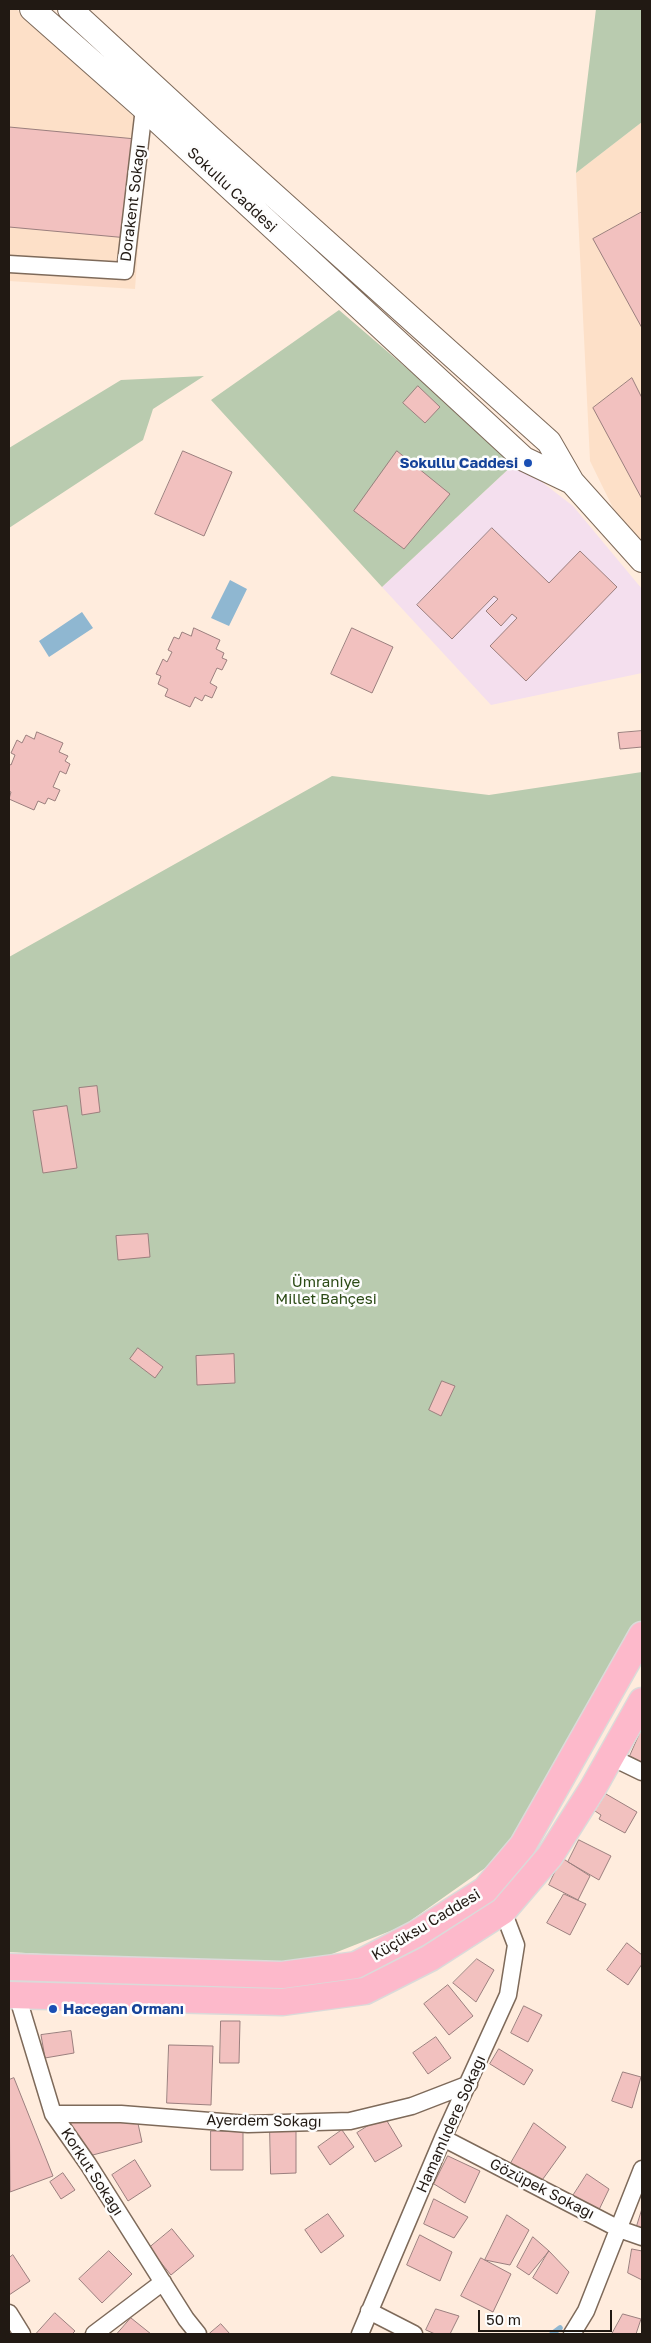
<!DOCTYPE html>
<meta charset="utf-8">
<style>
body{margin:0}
#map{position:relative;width:651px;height:2343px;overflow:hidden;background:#ffecdd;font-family:"Golos Text",sans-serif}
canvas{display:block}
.frame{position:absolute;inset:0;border:10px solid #211913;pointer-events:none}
.scale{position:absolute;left:478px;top:2310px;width:134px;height:22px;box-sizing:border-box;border:2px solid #211913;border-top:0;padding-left:6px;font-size:15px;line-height:18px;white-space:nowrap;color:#211913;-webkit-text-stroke:4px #fdfdfd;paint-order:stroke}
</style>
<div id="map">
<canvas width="651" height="2343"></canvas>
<div class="frame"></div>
<div class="scale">50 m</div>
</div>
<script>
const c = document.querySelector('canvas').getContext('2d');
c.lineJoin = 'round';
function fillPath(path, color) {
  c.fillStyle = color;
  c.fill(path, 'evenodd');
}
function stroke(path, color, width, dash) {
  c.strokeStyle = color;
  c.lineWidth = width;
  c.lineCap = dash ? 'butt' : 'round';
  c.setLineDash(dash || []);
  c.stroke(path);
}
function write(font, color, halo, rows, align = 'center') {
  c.font = font + ' "Golos Text",sans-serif';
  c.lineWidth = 5;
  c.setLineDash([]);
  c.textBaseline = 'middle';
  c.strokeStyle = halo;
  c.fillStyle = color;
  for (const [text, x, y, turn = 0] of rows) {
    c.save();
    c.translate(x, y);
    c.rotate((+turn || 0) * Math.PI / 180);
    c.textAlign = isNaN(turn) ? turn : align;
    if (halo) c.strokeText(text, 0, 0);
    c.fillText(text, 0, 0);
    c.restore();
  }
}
fillPath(new Path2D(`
 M9 9H16L147 129 135 289 9 281Z
 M642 122V543L615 512 590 461 576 173Z`), '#fde0c8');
fillPath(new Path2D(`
 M516 462 573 506 642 589V673L491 705 382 587Z`), '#f4dfee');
fillPath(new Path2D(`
 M596 9H642V122L576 173Z
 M339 310 516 462 382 587 211 400Z
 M204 376 153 409 143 440 9 528V448L121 380Z
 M642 772V1625L505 1854 403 1926 294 1969 9 1952V957L332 776 489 795Z`), '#b9cbaf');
fillPath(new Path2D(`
 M230 580 247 589 229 626 211 618Z
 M82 612 93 628 49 657 39 641Z`), '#8fb7d1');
stroke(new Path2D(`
 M552 2334 560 2328`), '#8fb7d1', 5.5);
const building = new Path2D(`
 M9 127 136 139 128 238 9 227Z
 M642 212V328L593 239Z
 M632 378 642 398V499L593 408Z
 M418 386 440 407 425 423 403 403Z
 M183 451 232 472 204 536 155 514Z
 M397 451 450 494 404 549 354 511Z
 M492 528 549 583 580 551 617 587 526 681 490 646 517 618 512 614 501 626 486 611 498 599 494 596 452 639 417 605Z
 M194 628 220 640 216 649 224 653 222 658 227 660 222 670 217 668 210 683 217 687 212 698 205 695 202 701 195 697 190 707 165 696 168 689 158 684 161 676 156 674 163 659 167 662 172 652 168 650 174 637 179 639 182 632 191 636Z
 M352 628 393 647 372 693 331 674Z
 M642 731V747L620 749 618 733Z
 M37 732 63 743 59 752 68 756 65 761 70 764 66 774 60 771 53 787 60 790 55 801 48 798 45 804 38 801 34 810 9 799 11 792 9 791V764L11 765 15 755 11 753 17 740 22 743 26 735 34 739Z
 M97 1086 100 1112 82 1115 79 1088Z
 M67 1106 77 1168 43 1173 33 1111Z
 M148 1234 150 1257 118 1260 116 1236Z
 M138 1348 163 1367 155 1378 130 1359Z
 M234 1354 235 1383 197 1385 196 1356Z
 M442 1381 455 1386 441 1416 429 1410Z
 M641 1731 642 1732V1762L630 1756Z
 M606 1794 637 1812 625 1833 599 1819 601 1815 595 1811Z
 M579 1840 611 1856 599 1880 568 1862Z
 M562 1858 590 1876 578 1900 549 1885Z
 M564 1894 586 1904 570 1935 547 1923Z
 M627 1943 642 1955V1964L628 1985 607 1970Z
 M477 1959 494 1970 476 2002 453 1983Z
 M448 1985 473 2016 449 2035 424 2004Z
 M524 2006 542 2015 528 2042 511 2033Z
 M221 2021H240L239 2063H220Z
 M71 2031 74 2053 45 2058 41 2035Z
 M436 2037 451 2058 428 2074 413 2053Z
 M169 2045 213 2046 211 2105 167 2103Z
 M499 2049 533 2070 524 2085 490 2064Z
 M623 2072 641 2077 632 2108 612 2101Z
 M14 2078 53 2176 10 2192 9 2080Z
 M384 2116 402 2146 375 2162 357 2133Z
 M137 2119 142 2142 89 2156 68 2121Z
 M534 2123 566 2147 540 2183 511 2163Z
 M270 2129 296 2130V2173L271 2174Z
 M342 2130 354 2147 330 2165 318 2147Z
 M211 2131H243V2170H211Z
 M448 2156 480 2171 465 2203 434 2184Z
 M135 2160 151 2186 128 2201 112 2175Z
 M63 2173 75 2190 61 2199 50 2182Z
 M587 2174 609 2189 596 2216 569 2202Z
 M434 2199 468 2217 454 2238 424 2224Z
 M642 2209V2231L636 2229Z
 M328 2214 344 2236 321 2253 305 2230Z
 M507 2215 529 2230 510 2265 485 2260Z
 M172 2229 194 2256 171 2275 149 2248Z
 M420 2235 452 2252 440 2281 407 2265Z
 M533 2237 549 2251 529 2275 517 2267Z
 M632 2249 642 2251V2280L628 2273Z
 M109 2251 132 2274 102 2303 79 2279Z
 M549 2251 569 2272 557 2294 533 2278Z
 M13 2255 30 2281 9 2295V2258Z
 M481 2258 511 2274 493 2312 461 2296Z
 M436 2309 459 2316 450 2334H435L426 2330Z
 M55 2313 75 2331 72 2334H36Z
 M623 2314 641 2319 636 2334H612Z
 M131 2318 151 2334H117Z
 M221 2324 230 2334H209Z`);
fillPath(building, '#f2c1bf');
stroke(building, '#9b7f7e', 1);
const street = new Path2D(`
 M9 264 125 271 144 108
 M611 1757 642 1772
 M17 1995 53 2114 88 2164 186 2319 198 2334
 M53 2114H121L248 2124 350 2121 412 2106 469 2084
 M443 2138 619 2229 642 2237
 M369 2311 414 2334
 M9 2313 22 2334
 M94 2334 163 2282
 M360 2334 443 2138 508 1995 516 1945 503 1911
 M572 2334 586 2311 642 2169`);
const secondary = new Path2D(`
 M32 9 144 108 524 459 572 482
 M70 9 210 138 549 442 572 482 642 560`);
const primary = new Path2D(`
 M9 1967 282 1975 356 1965 416 1934 485 1890 523 1845 642 1635
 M9 1995 283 2002 365 1991 430 1958 503 1911 550 1856 593 1788 642 1701`);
stroke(street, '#7e6a5a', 19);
stroke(secondary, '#7e6a5a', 26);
stroke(primary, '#dbdad9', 29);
stroke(street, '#fff', 16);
stroke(secondary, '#fff', 24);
stroke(primary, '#fdb9cb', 26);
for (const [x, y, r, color] of [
 [528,463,5,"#1a4fb4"],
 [53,2009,5,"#1a4fb4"]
]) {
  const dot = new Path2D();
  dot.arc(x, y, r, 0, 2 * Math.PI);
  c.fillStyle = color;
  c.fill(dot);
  stroke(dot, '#fdfdfd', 2);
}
write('15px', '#211913', '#fdfdfd', [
 ["Sokullu Caddesi",232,190,43],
 ["Dorakent Sokağı",133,203,-83],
 ["Küçüksu Caddesi",426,1925,-31],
 ["Ayerdem Sokağı",264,2121,1],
 ["Hamamlıdere Sokağı",451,2124,-66],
 ["Korkut Sokağı",92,2172,57],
 ["Gözüpek Sokağı",542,2189,27]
]);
write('bold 15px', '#164399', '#fdfdfd', [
 ["Sokullu Caddesi",518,463],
 ["Hacegan Ormanı",63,2009,"left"]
], 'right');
write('15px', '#2b4a15', '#fdfdfd', [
 ["Ümraniye",326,1282],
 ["Millet Bahçesi",326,1299]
]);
</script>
